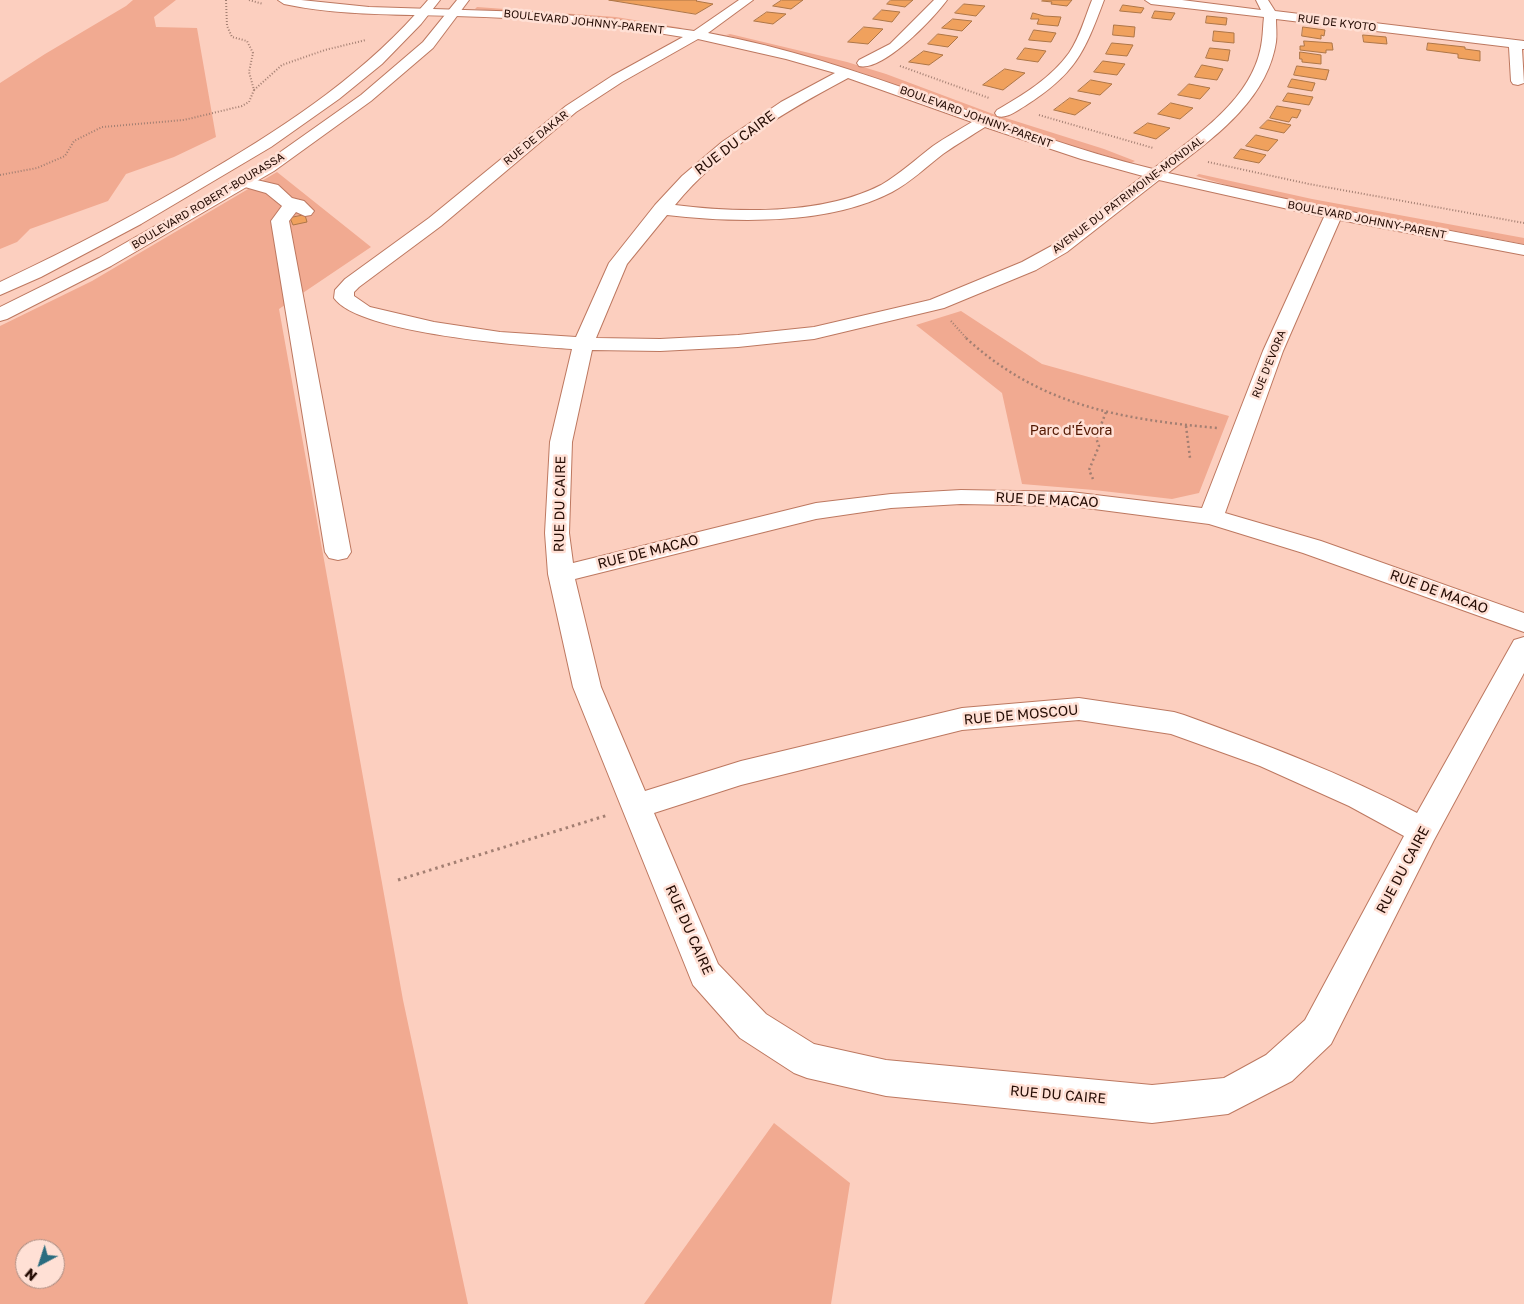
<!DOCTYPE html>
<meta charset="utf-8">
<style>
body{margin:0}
#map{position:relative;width:1524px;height:1304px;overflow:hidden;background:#fccfbf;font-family:"Golos Text",sans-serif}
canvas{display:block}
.north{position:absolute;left:15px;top:1239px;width:50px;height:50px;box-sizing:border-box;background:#ffe0d5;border:1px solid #a88b81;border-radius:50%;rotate:220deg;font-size:14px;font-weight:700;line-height:20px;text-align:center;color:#250c04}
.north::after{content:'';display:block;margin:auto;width:18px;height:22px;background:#2b6c7f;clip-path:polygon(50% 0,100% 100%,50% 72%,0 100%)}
</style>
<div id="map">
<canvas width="1524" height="1304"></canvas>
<div class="north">N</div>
</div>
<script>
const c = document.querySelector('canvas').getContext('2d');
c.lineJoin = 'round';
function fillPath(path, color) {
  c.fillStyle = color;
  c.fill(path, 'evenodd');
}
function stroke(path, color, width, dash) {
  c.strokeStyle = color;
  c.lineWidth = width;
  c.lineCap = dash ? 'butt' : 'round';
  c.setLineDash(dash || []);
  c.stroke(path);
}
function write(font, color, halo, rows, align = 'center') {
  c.font = font + ' "Golos Text",sans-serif';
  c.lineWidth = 5;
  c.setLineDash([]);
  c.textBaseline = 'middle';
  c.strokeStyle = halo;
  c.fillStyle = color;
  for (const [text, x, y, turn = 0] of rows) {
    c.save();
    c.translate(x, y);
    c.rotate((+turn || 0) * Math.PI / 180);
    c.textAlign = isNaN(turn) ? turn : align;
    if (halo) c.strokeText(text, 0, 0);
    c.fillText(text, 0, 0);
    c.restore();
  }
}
fillPath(new Path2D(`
 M133 0H176L154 17 156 27 197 28 216 137 174 157 126 174 108 201 30 229 17 242 0 249V83L45 54 126 6Z
 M477 7 616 17 682 28 679 29 475 9Z
 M730 34 847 62 886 74 993 114 1104 149 1135 161 1131 163 1032 134 859 72 726 35Z
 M277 172 371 247 279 309 403 1000 468 1304H0V326L92 281ZM25 1249H55V1279H25Z
 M1199 174 1312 199 1524 238V244L1254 193 1196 176Z
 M961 311 1042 364 1229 416 1199 493 1172 499 1094 490 1022 484 1002 393 916 325Z
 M774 1123 850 1183 831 1304H644Z`), '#f1aa91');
const building = new Path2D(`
 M609 0H697L696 1 713 4 696 14Z
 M782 0H803L791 9 773 6Z
 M891 0H913L905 7 887 4Z
 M1043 0H1072L1067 6 1051 4 1052 2 1042 1Z
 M964 4 985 6 976 16 955 13Z
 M1123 5 1144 8 1141 13 1120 11Z
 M882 10 900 12 892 22 873 19Z
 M1155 11 1175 13 1171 20 1152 18Z
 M767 12 786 14 773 24 754 21Z
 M1033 13 1044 16 1061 17 1058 26 1037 24 1039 19H1031Z
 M1207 16 1227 18 1226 25 1206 23Z
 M953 19 972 21 962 31 942 28Z
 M1114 25 1135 27 1134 37 1113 35Z
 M864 27 883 29 868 44 848 42Z
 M1303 27 1325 30 1324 36 1321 35V39L1302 36Z
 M1034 30 1056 33 1051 42 1029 40Z
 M1214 31 1234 33V43L1213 41Z
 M938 34 958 37 948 47 928 44Z
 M1363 35 1386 37 1387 44 1364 42Z
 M1304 41 1332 43 1333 50H1326V53L1300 50V46H1304Z
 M1112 43 1133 45 1127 56 1106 54Z
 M1428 43 1465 47V49L1480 51V61L1458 58V54L1427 50Z
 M1025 48 1046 51 1038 62 1017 59Z
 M1210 48 1230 50 1228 61 1206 58Z
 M924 51 943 55 929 65 909 62Z
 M1300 52 1321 55V64L1302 62V59H1300Z
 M1103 61 1125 64 1117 75 1094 72Z
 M1202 65 1223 69 1217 80 1195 77Z
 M1297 66 1329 70 1326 80 1294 75Z
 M1005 69 1025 73 1003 90 983 85Z
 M1292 79 1315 83 1312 91 1288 87Z
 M1091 80 1112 84 1100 95 1078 91Z
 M1189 84 1210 88 1200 99 1178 95Z
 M1288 93 1313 97 1309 105 1283 101Z
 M1070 98 1091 103 1075 115 1054 110Z
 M1171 103 1193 108 1180 119 1158 114Z
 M1277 106 1301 110 1297 118 1292 117 1289 122 1270 118Z
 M1268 120 1291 125 1284 133 1260 128Z
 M1148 123 1170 128 1156 139 1134 133Z
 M1256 135 1278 140 1268 151 1246 146Z
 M1241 149 1266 155 1259 163 1234 158Z
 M305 215 307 222 293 225 290 218Z`);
fillPath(building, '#f0a15d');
stroke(building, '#ae7647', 1);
const minor = new Path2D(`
 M278 0H301L369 7 528 12 602 18 694 31 739 0H753L708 33C862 61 1001 132 1153 169 1195 136 1255 99 1262 40 1263 33 1263 25 1264 17L1151 4 1145 0H1182L1261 10 1256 0H1268L1275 11 1524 41V49H1522L1524 83 1518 85 1513 84 1511 81 1509 47 1276 19C1276 26 1277 35 1276 42 1267 101 1212 139 1168 173L1304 203 1524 245V255L1340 220 1283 351 1225 513 1321 541 1524 613V632L1303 553 1209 524 1071 506 961 504 891 508 816 519 575 579 601 687 645 791 741 761 962 708 1079 698 1174 712 1184 715C1264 744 1342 773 1417 813L1514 640 1524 637V673L1434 840 1331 1044 1292 1081 1228 1114 1152 1123 886 1096 807 1078 794 1073 740 1038 693 985 573 687 548 574 545 533 550 442 572 349C526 346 359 334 334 298L335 290 345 279 429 218 566 106 612 76 683 37C608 24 531 18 455 16 397 14 341 16 284 4ZM698 39 786 59 835 73 781 102 722 142 682 176 655 205 609 263 576 337 500 332 434 322 370 307 354 296V292L359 287 441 226 576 112 622 82ZM848 78 972 122C959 130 946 137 933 146 916 159 900 174 881 185 823 215 738 213 675 205 721 149 784 112 848 78ZM985 127 1081 159 1143 176 1055 244 1022 262 930 300 814 327 738 335 660 339 596 338 627 264 667 215C736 223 829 225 892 192 911 182 926 167 943 154 957 144 971 136 985 127ZM1159 180 1324 217 1263 351 1202 508 1071 492 961 490 891 494 816 503 573 563 569 533 572 442 592 350 660 351 738 347 814 339 944 308 1036 270 1067 252ZM1079 720 1171 734 1260 766 1349 806 1404 836 1305 1020 1266 1055 1224 1078 1152 1085 886 1060 814 1044 766 1014 718 964 654 813 741 785 962 730Z
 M934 0H947C934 18 883 72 859 66L857 63 859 60 890 44Z
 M1092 0H1104C1084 54 1075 74 1025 106 1016 111 1007 119 997 116L995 113 997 110C1023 95 1051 78 1069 53 1080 37 1085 17 1092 0Z
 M244 177 278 185 292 198 304 201 314 211 311 215 305 216 296 212 289 221 351 552 347 558 338 560 329 558 325 552 271 221 282 206 266 193 238 185 236 182 238 179Z`);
const highway = new Path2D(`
 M428 0H440L421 24 382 64 339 99 271 147 141 224 41 277 0 295V282C72 248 143 211 211 170 291 123 368 71 428 0Z
 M457 0H469L433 48 371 101 274 171 111 266 7 319 0 321V307L99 258 262 165 361 95 423 42Z`);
stroke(minor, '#bd7860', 2);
stroke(highway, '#bd7860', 2);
stroke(new Path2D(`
 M249 0 263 4
 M900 66 989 98
 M254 90 282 65 325 50 366 40
 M1039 115 1153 148
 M1208 162 1309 184 1524 223
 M0 175 37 168 65 156 74 141 102 127 184 120 242 106 249 102 254 90 249 72 253 53 247 41 232 37 227 26 226 0
 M951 321 967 339`), '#a37f72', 2, [1, 2]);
stroke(new Path2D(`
 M966 338C1040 406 1121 419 1217 428
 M1186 426 1190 458
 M1093 479 1089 470 1099 446 1096 438 1106 412`), '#a37f72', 2.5, [2, 3]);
stroke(new Path2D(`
 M398 880 608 815`), '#a37f72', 3, [2.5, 4]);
fillPath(minor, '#fff');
fillPath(highway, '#fff');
write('11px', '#250c04', '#ffe0d5', [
 ["BOULEVARD JOHNNY-PARENT",584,22,6],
 ["RUE DE KYOTO",1337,23,7],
 ["BOULEVARD JOHNNY-PARENT",976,117,20],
 ["RUE DE DAKAR",536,138,-39],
 ["AVENUE DU PATRIMOINE-MONDIAL",1128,195,-37],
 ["BOULEVARD ROBERT-BOURASSA",208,201,-31],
 ["BOULEVARD JOHNNY-PARENT",1367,220,11],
 ["RUE D'EVORA",1269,364,-68]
]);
write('14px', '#250c04', '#ffe0d5', [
 ["RUE DU CAIRE",735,143,-37],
 ["RUE DE MACAO",1047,500,3],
 ["RUE DU CAIRE",560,504,-89],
 ["RUE DE MACAO",648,552,-14],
 ["RUE DE MACAO",1439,592,20],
 ["RUE DE MOSCOU",1021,715,-5],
 ["RUE DU CAIRE",1403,870,-62],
 ["RUE DU CAIRE",689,930,66],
 ["RUE DU CAIRE",1058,1095,5]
]);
write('14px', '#521700', '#ffe0d5', [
 ["Parc d'Évora",1071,431]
]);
</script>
